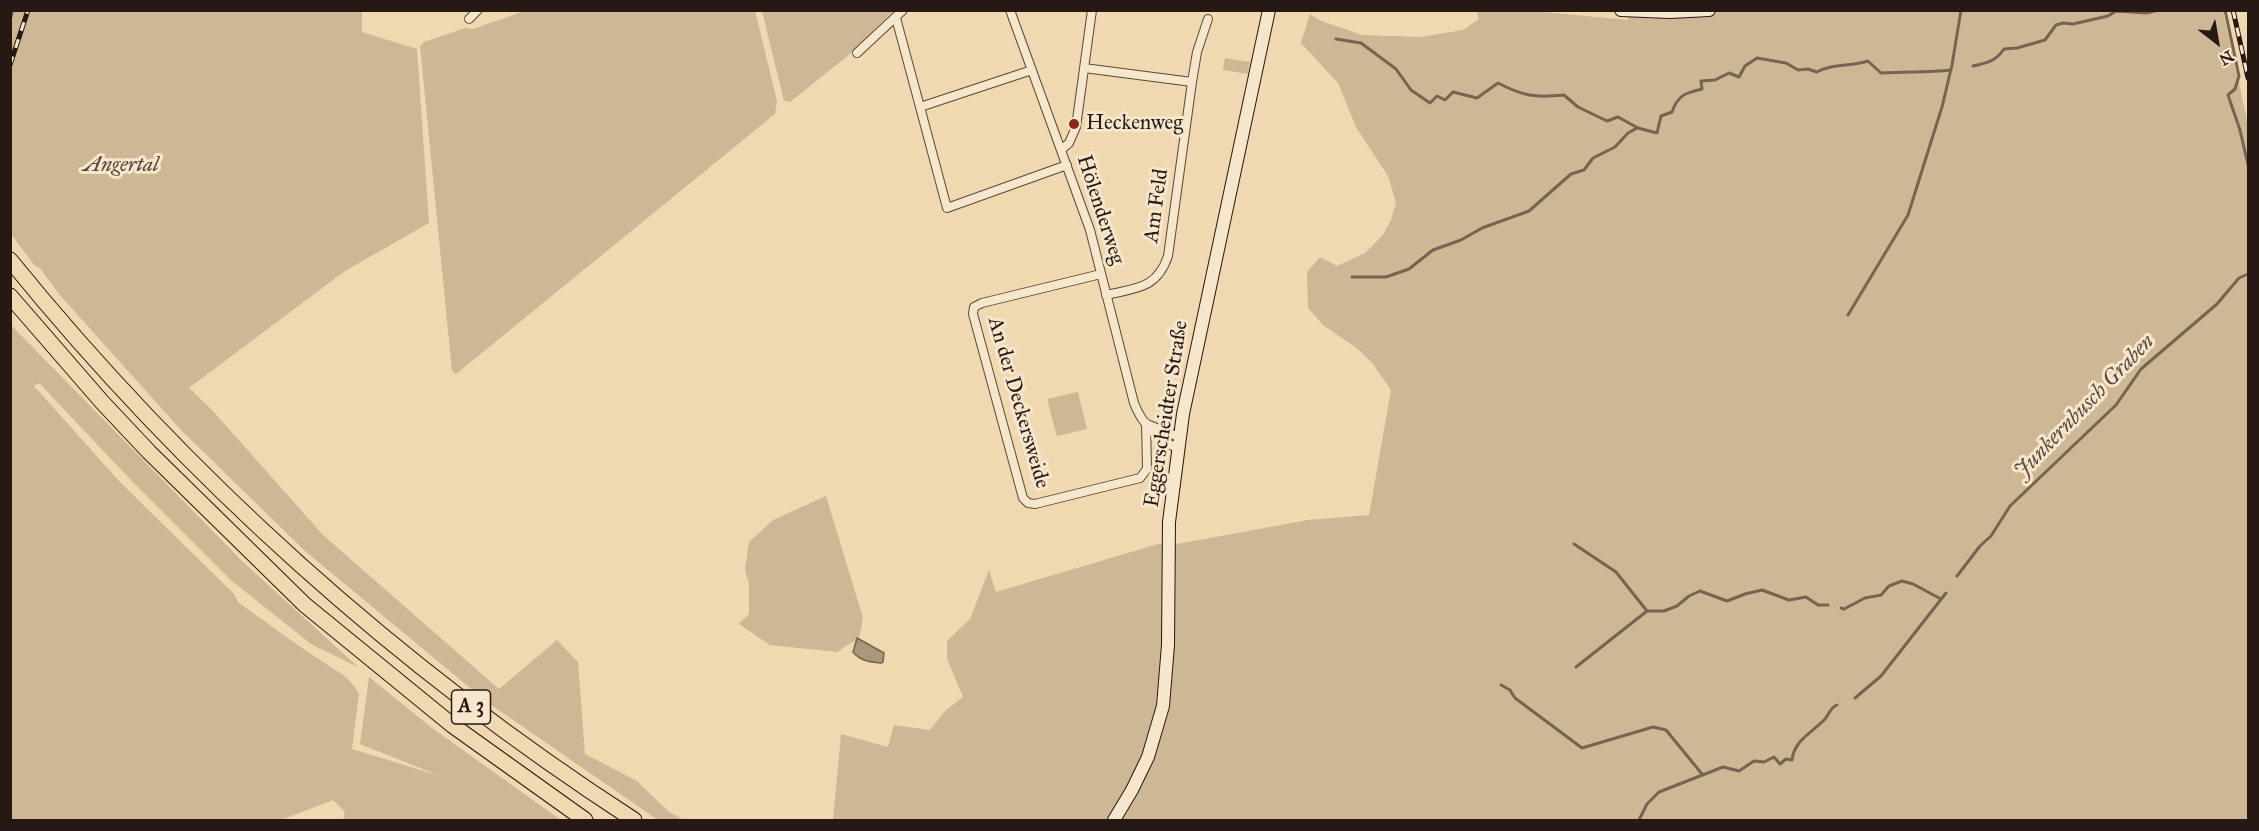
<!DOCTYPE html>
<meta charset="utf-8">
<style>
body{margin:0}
#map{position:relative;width:2259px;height:831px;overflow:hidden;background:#f0d8b0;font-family:"IM FELL Great Primer",serif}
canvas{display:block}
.frame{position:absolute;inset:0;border:12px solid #261812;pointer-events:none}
.north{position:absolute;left:2187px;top:12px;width:60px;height:60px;-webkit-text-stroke:4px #f5e6cc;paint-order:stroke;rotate:149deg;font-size:16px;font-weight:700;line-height:24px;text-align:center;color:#261812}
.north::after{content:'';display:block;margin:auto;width:21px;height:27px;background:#261812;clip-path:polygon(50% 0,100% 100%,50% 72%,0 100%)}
</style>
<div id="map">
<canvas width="2259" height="831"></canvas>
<div class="frame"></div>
<div class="north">N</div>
</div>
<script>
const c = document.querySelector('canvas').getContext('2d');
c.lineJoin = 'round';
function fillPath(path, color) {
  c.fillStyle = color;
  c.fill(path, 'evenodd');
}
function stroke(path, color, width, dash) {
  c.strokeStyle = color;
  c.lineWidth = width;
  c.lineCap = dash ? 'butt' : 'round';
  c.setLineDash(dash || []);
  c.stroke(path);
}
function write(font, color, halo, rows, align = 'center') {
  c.font = font + ' "IM FELL Great Primer",serif';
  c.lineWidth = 6;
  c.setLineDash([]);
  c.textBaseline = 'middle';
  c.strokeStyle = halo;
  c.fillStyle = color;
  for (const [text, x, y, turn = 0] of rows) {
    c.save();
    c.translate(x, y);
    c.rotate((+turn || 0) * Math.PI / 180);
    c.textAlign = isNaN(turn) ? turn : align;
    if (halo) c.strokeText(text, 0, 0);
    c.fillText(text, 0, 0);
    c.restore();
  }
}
fillPath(new Path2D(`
 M527 10 755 11 777 101 775 114 456 374 452 371 420 46 424 42 465 28 473 29Z
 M1476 10 1533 11 1628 20 1629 10 2223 11 2248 124V820H833L841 734 888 747 894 725 930 730 945 711 963 697 947 659V641L970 619 989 570 996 592 1158 544H1177L1308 520 1369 515 1391 390 1373 364 1358 349 1323 325 1308 308 1307 272 1320 257 1337 266 1365 253 1383 235 1391 220 1396 203 1388 176 1356 127 1338 83 1301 43 1310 14 1319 20 1362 35 1420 37 1463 30 1479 19Z
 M10 11H362V32L417 49 429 223 345 271 189 388 212 410 323 535 499 689 557 640 578 662 585 754 637 781 669 812 684 820H658L487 702 305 551 180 429 59 294 39 267 35 266 11 234Z
 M762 11V10L893 11 850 54 790 102 784 101Z
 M1225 58 1250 62 1248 74 1223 70Z
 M11 325 242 561 358 667 311 644 232 581 127 476 39 383 34 386 120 482 233 593 239 603 299 646 346 677 354 686 359 694 352 749 440 776 360 744 369 677 432 728 561 820H343L345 812 333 800 281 820H11Z
 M1078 392 1087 429 1057 436 1047 399Z
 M826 496 863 618 859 638 837 652 770 645 739 624 749 614V584L745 570 749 542 773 520Z`), '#ceb795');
const water = new Path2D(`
 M857 638 884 653 883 662 881 663C870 662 860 661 853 652Z`);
fillPath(water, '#ab977a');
stroke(water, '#766450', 1.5);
stroke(new Path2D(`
 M2225 10 2239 76 2235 89 2228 95 2240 130 2248 165
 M10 20 13 10
 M1336 39 1361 43 1396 69 1411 90 1430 103 1437 96 1445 100 1453 92 1477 98 1498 83C1523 96 1535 98 1564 95L1578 107 1607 121 1618 117 1638 128 1657 133 1661 116 1672 112C1678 95 1685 93 1702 89L1701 81 1715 80 1729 73 1739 77 1745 66 1757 58 1786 63 1798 70 1808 69 1817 72C1833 63 1850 67 1868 61L1881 73C1905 71 1928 73 1951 70
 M1973 66C1987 63 1996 61 2004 49L2017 48 2045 40 2056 25 2063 23 2073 24 2108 16 2116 11 2146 13 2159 10
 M1352 277H1386L1409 269 1433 250 1461 240 1482 228 1529 211 1571 174 1584 170 1593 158 1615 147 1628 133 1637 128
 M1848 315 1908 215 1942 107 1952 65 1961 10
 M1574 544 1616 572 1647 611
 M1957 576 1980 546 1991 536 2010 506 2116 405 2141 369 2217 304 2239 278 2248 274
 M1841 608 1844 609 1865 598 1881 595 1889 586 1902 581 1913 584 1941 599
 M1576 667 1647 611H1664L1677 606 1689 596 1700 591 1727 601 1745 594 1762 590 1789 600 1806 597 1818 605H1828
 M1501 685 1510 690 1515 698 1582 748 1653 727 1666 730 1702 774
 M1855 698 1881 676 1946 593
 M1639 820 1647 804 1659 792 1723 767 1739 771 1754 761 1764 762 1774 757 1780 764 1786 759 1792 760C1794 740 1813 732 1825 719 1830 713 1829 709 1837 705`), '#766450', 3);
const street = new Path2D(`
 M1010 10 1090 230 1134 403C1142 424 1157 439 1177 448
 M896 18 920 107 1032 70
 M469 19 478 10
 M857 53 903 10
 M1084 68 1192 82
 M920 107 947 208 1067 165
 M1061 150 1069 143 1076 127 1092 10
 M1101 274 982 303 974 307 973 314 1023 498 1028 503 1035 504 1140 478 1147 469 1146 423
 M1106 295C1136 288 1157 289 1168 256L1192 82 1197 52 1208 19
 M1149 425 1179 437`);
const secondary = new Path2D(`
 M1621 10 1670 12 1709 10
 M1114 820 1132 790 1148 757 1163 706 1168 645 1169 522 1183 414 1269 10`);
const highway = new Path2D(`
 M10 260C187 478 399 668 634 820
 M10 296 102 402 149 452 305 605 452 725 585 820`);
stroke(street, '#58483a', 10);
stroke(secondary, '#261812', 14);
stroke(highway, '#261812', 17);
stroke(street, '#f5e6cc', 8);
stroke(secondary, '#f5e6cc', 12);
stroke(highway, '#f0d8b0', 15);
const rail = new Path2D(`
 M2233 10 2248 78
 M10 65 28 10`);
stroke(rail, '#261812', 5);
stroke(rail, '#f5e6cc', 3, [9]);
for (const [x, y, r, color] of [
 [1074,124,6,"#8f2418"]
]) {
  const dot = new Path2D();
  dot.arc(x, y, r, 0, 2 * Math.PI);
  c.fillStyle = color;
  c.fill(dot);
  stroke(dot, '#f5e6cc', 2);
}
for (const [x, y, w] of [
 [471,707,39]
]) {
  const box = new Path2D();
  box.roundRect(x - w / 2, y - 17, w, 34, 4.5);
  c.fillStyle = '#f5e6cc';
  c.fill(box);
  stroke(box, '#261812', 1.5);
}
write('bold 20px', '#261812', null, [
 ["A 3",471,707]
]);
write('21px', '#261812', '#f5e6cc', [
 ["Heckenweg",1086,124]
], 'left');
write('italic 21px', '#584839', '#f5e6cc', [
 ["Angertal",121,166]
]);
write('21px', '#261812', '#f5e6cc', [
 ["Am Feld",1157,206,-82],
 ["Hölenderweg",1100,210,72],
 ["An der Deckersweide",1018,403,74],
 ["Eggerscheidter Straße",1167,414,-81]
]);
write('italic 22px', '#5b4b3c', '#f5e6cc', [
 ["Junkernbusch Graben",2085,407,-46]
]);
</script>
